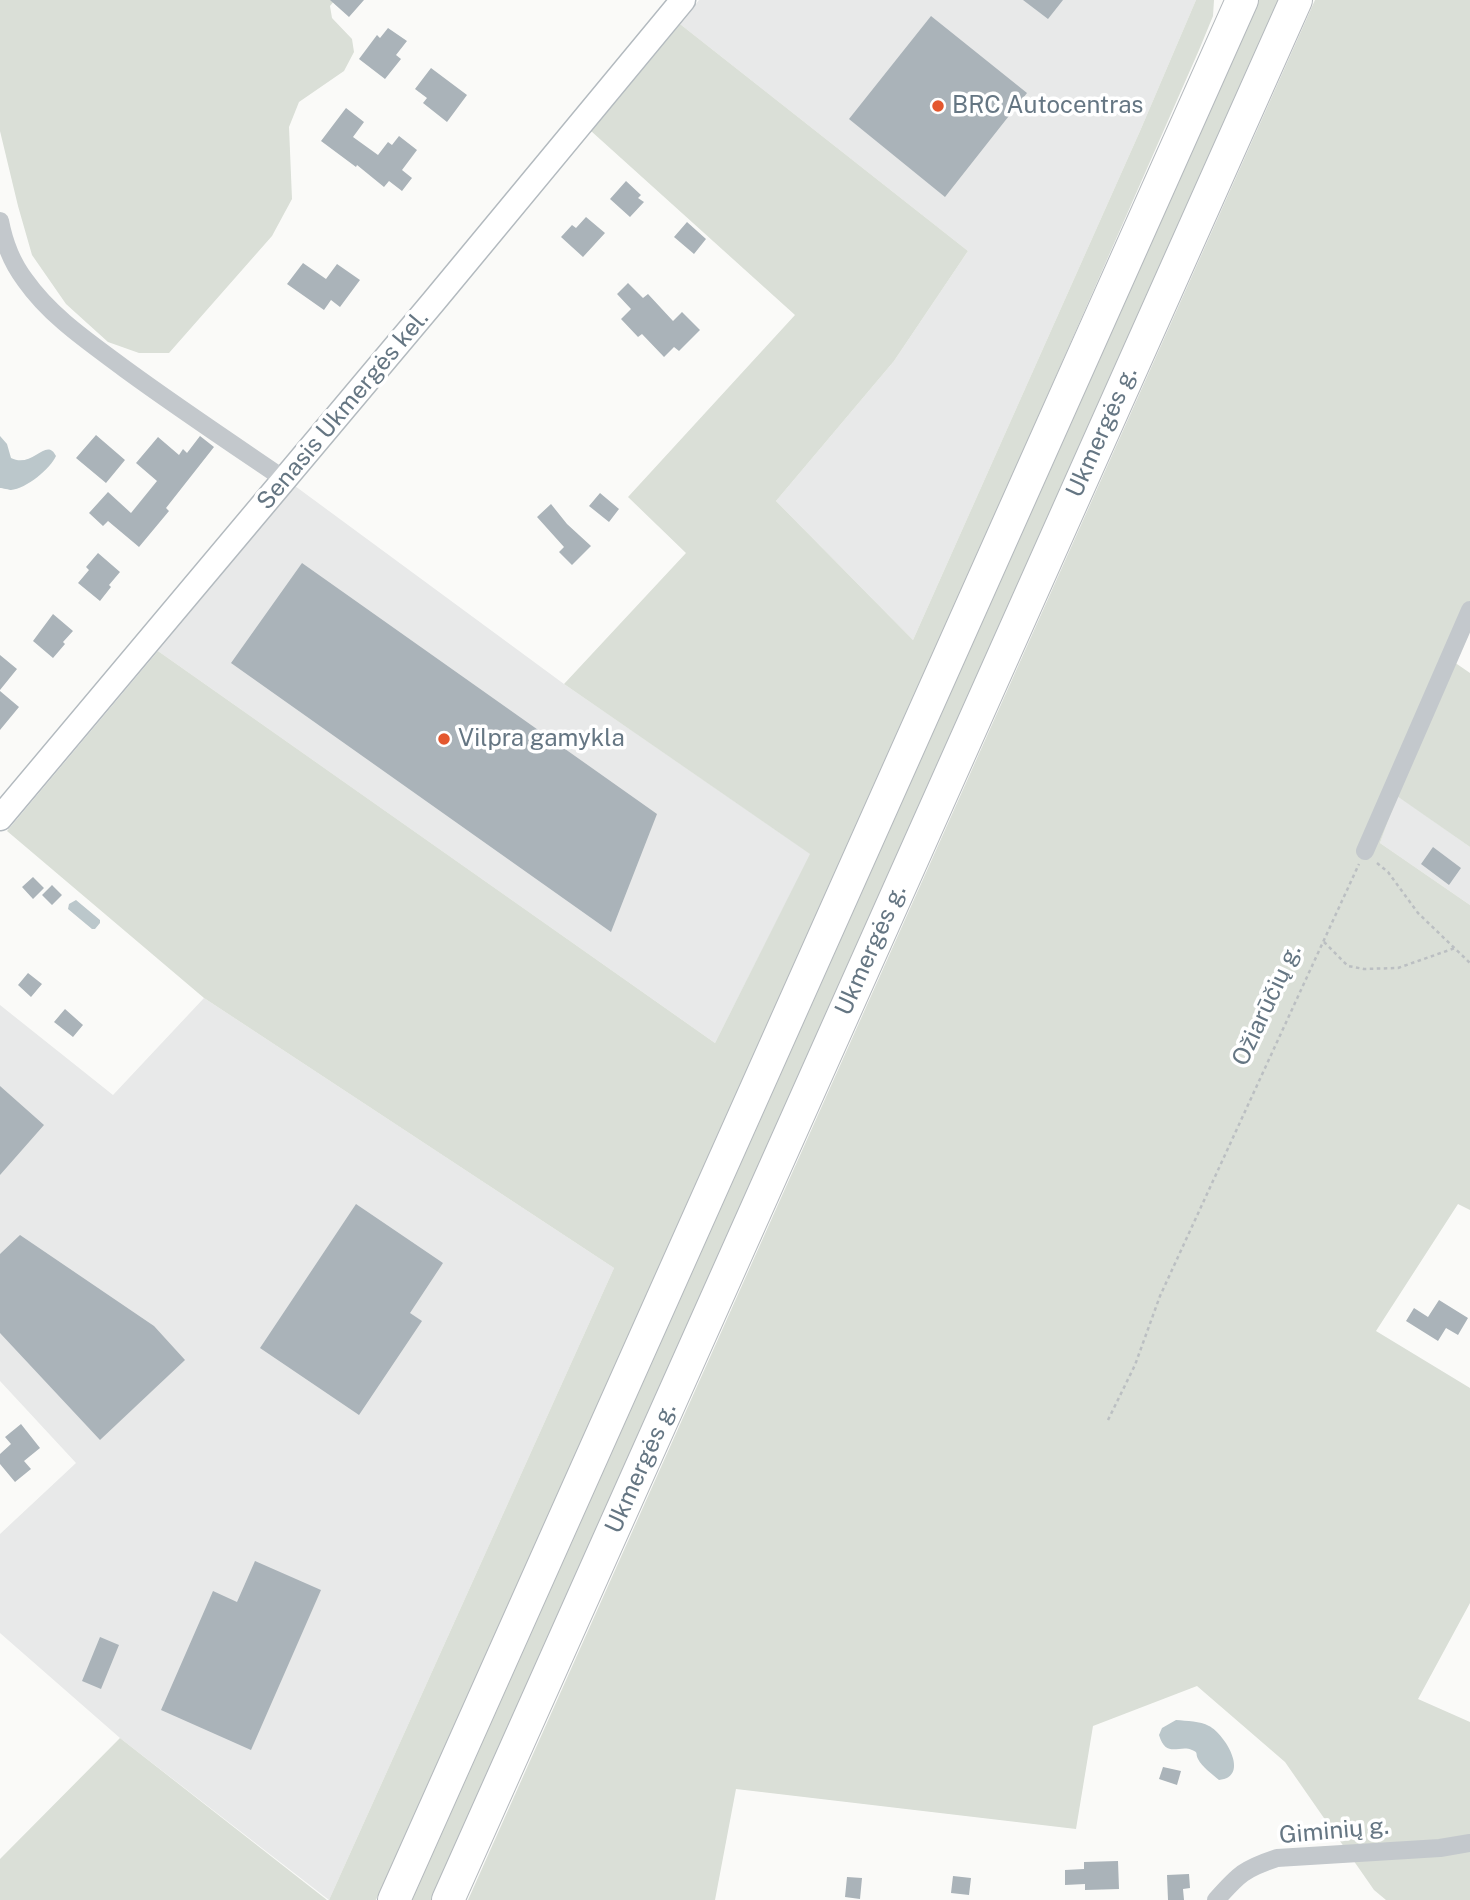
<!DOCTYPE html>
<meta charset="utf-8">
<style>
body{margin:0}
canvas{display:block;background:#fafaf8}
</style>
<canvas width="1470" height="1900"></canvas>
<script>
const c = document.querySelector('canvas').getContext('2d');
c.lineJoin = 'round';
function fillPath(path, color) {
  c.fillStyle = color;
  c.fill(path, 'evenodd');
}
function stroke(path, color, width, dash) {
  c.strokeStyle = color;
  c.lineWidth = width;
  c.lineCap = dash ? 'butt' : 'round';
  c.setLineDash(dash || []);
  c.stroke(path);
}
function write(font, color, halo, rows, align = 'center') {
  c.font = font + ' "Public Sans",sans-serif';
  c.lineWidth = 7;
  c.setLineDash([]);
  c.textBaseline = 'middle';
  c.strokeStyle = halo;
  c.fillStyle = color;
  for (const [text, x, y, turn = 0] of rows) {
    c.save();
    c.translate(x, y);
    c.rotate((+turn || 0) * Math.PI / 180);
    c.textAlign = isNaN(turn) ? turn : align;
    if (halo) c.strokeText(text, 0, 0);
    c.fillText(text, 0, 0);
    c.restore();
  }
}
fillPath(new Path2D(`
 M699 0H1196L1140 131 913 640 776 501 894 361 968 251 680 24Z
 M295 486 564 684 811 854 715 1043 158 651Z
 M1397 795 1470 847V905L1380 843Z
 M204 998 614 1268 329 1900 120 1738 0 1633V1534L76 1463 0 1381V1005L113 1095Z`), '#e8e9e9');
fillPath(new Path2D(`
 M0 0H335L330 6 332 18 352 39 354 52 344 71 299 102 289 127 292 199 272 236 169 353H139L108 342 66 304 32 255 18 206 0 131Z
 M1196 0H1214L1213 16 1199 50 987 533 376 1900H329L614 1268 204 998 7 831 158 651 715 1043 810 854 564 684 686 553 628 497 795 315 591 131 680 24 968 251 894 361 776 501 913 640 1140 131Z
 M1256 0H1281L435 1900H410Z
 M1315 0H1470V631L1454 662 1470 673V847L1397 796 1380 843 1470 905V1210L1458 1204 1376 1331 1470 1388V1603L1418 1699 1470 1722V1900H1386L1374 1890 1285 1762 1197 1686 1093 1726 1076 1829 736 1789 715 1900H468Z
 M120 1738 327 1900H0V1859Z`), '#dadfd7');
fillPath(new Path2D(`
 M0 436 7 444 11 458C33 469 46 436 56 456 51 468 26 489 11 490 10 490 2 488 0 488Z
 M76 900 100 920V923L95 929H92L68 909 69 904Z
 M1176 1720C1187 1721 1200 1721 1209 1726 1225 1734 1251 1777 1219 1780 1212 1774 1202 1767 1198 1759 1195 1753 1199 1753 1192 1750 1180 1744 1166 1759 1159 1735L1162 1728Z`), '#bbc7cb');
fillPath(new Path2D(`
 M330 0H364L349 17Z
 M1023 0H1063L1048 19Z
 M931 16 1027 93 945 197 849 119Z
 M388 28 407 41 396 55 401 59 385 79 359 59 377 35 380 38Z
 M431 68 467 95 447 122 423 103 427 98 415 89Z
 M346 108 364 122 353 137 378 155 388 142 392 145 399 136 417 150 402 170 412 178 402 191 389 181 384 187 357 165 356 167 321 141Z
 M626 181 641 195 638 198 644 202 630 217 610 199Z
 M586 217 605 233 583 257 561 237 572 225 576 228Z
 M687 222 706 239 694 254 674 237Z
 M303 263 326 279 337 264 360 280 340 307 331 300 324 310 287 284Z
 M628 283 643 298 648 294 673 321 682 312 700 330 679 351 674 347 664 357 642 334 638 337 621 319 631 309 617 294Z
 M96 435 125 460 106 483 76 458Z
 M200 436 214 447 166 508 169 511 139 547 108 521 103 526 89 513 108 492 131 513 157 481 136 463 158 437 179 455 183 449 187 453Z
 M600 493 619 509 609 522 589 506Z
 M551 504 567 524 591 546 572 565 559 552 564 547 537 517Z
 M98 553 120 572 109 585 111 587 100 601 78 583 89 570 86 567Z
 M302 563 657 814 611 932 231 663Z
 M53 614 73 631 63 642 65 644 53 658 33 641Z
 M0 655 17 669 0 690Z
 M0 691 19 707 0 730Z
 M1433 847 1461 868 1449 885 1421 864Z
 M33 877 44 888 33 899 22 887Z
 M52 885 62 895 52 905 42 895Z
 M28 973 42 984 31 997 18 985Z
 M65 1009 83 1025 73 1037 54 1022Z
 M0 1086 44 1125 0 1175Z
 M356 1204 443 1263 410 1313 422 1321 359 1415 260 1348Z
 M20 1235 154 1326 185 1360 100 1440 0 1333V1254Z
 M1439 1300 1468 1318 1458 1335 1446 1328 1438 1341 1406 1321 1414 1308 1428 1317Z
 M21 1424 40 1448 24 1461 31 1469 15 1482 0 1464V1454L11 1444 5 1437Z
 M255 1561 321 1590 251 1750 161 1710 213 1591 237 1602Z
 M100 1637 119 1645 101 1689 82 1681Z
 M1163 1767 1181 1771 1177 1785 1159 1779Z
 M1118 1861 1119 1889 1085 1890V1884L1065 1885V1870L1084 1869V1862Z
 M1189 1874 1190 1888 1183 1889 1184 1900H1168L1167 1875Z
 M953 1876 971 1878 969 1895 951 1893Z
 M847 1877 862 1878 860 1899 845 1897Z`), '#aab3b9');
const secondary = new Path2D(`
 M0 818 434 301 683 0`);
const highway = new Path2D(`
 M394 1900 1242 0
 M448 1900 1296 0`);
stroke(secondary, '#b3babf', 27);
stroke(highway, '#b4b9bd', 34);
stroke(new Path2D(`
 M1377 863 1388 872 1418 913 1470 963
 M1324 942 1348 966 1364 969 1398 968 1455 948
 M1108 1420 1135 1365 1160 1296 1359 864`), '#bbbfc2', 2.5, [3.5, 3.5]);
stroke(new Path2D(`
 M0 221C4 242 12 263 25 280 51 317 89 342 125 369 177 407 231 443 284 479
 M1365 851 1470 610
 M1216 1900C1239 1874 1244 1869 1277 1858L1440 1848 1470 1843`), '#c3c8cc', 18);
stroke(secondary, '#fff', 24);
stroke(highway, '#fff', 32);
for (const [x, y, r, color] of [
 [938,106,7,"#e4572e"],
 [444,739,7,"#e4572e"]
]) {
  const dot = new Path2D();
  dot.arc(x, y, r, 0, 2 * Math.PI);
  c.fillStyle = color;
  c.fill(dot);
  stroke(dot, '#fff', 2.5);
}
write('24px', '#657683', '#fff', [
 ["BRC Autocentras",952,106],
 ["Vilpra gamykla",458,739]
], 'left');
write('24px', '#657683', '#fff', [
 ["Senasis Ukmergės kel.",343,410,-50],
 ["Ukmergės g.",1102,432,-66],
 ["Ukmergės g.",871,950,-66],
 ["Ožiarūčių g.",1267,1005,-65],
 ["Ukmergės g.",641,1468,-66],
 ["Giminių g.",1334,1831,-5]
]);
</script>
